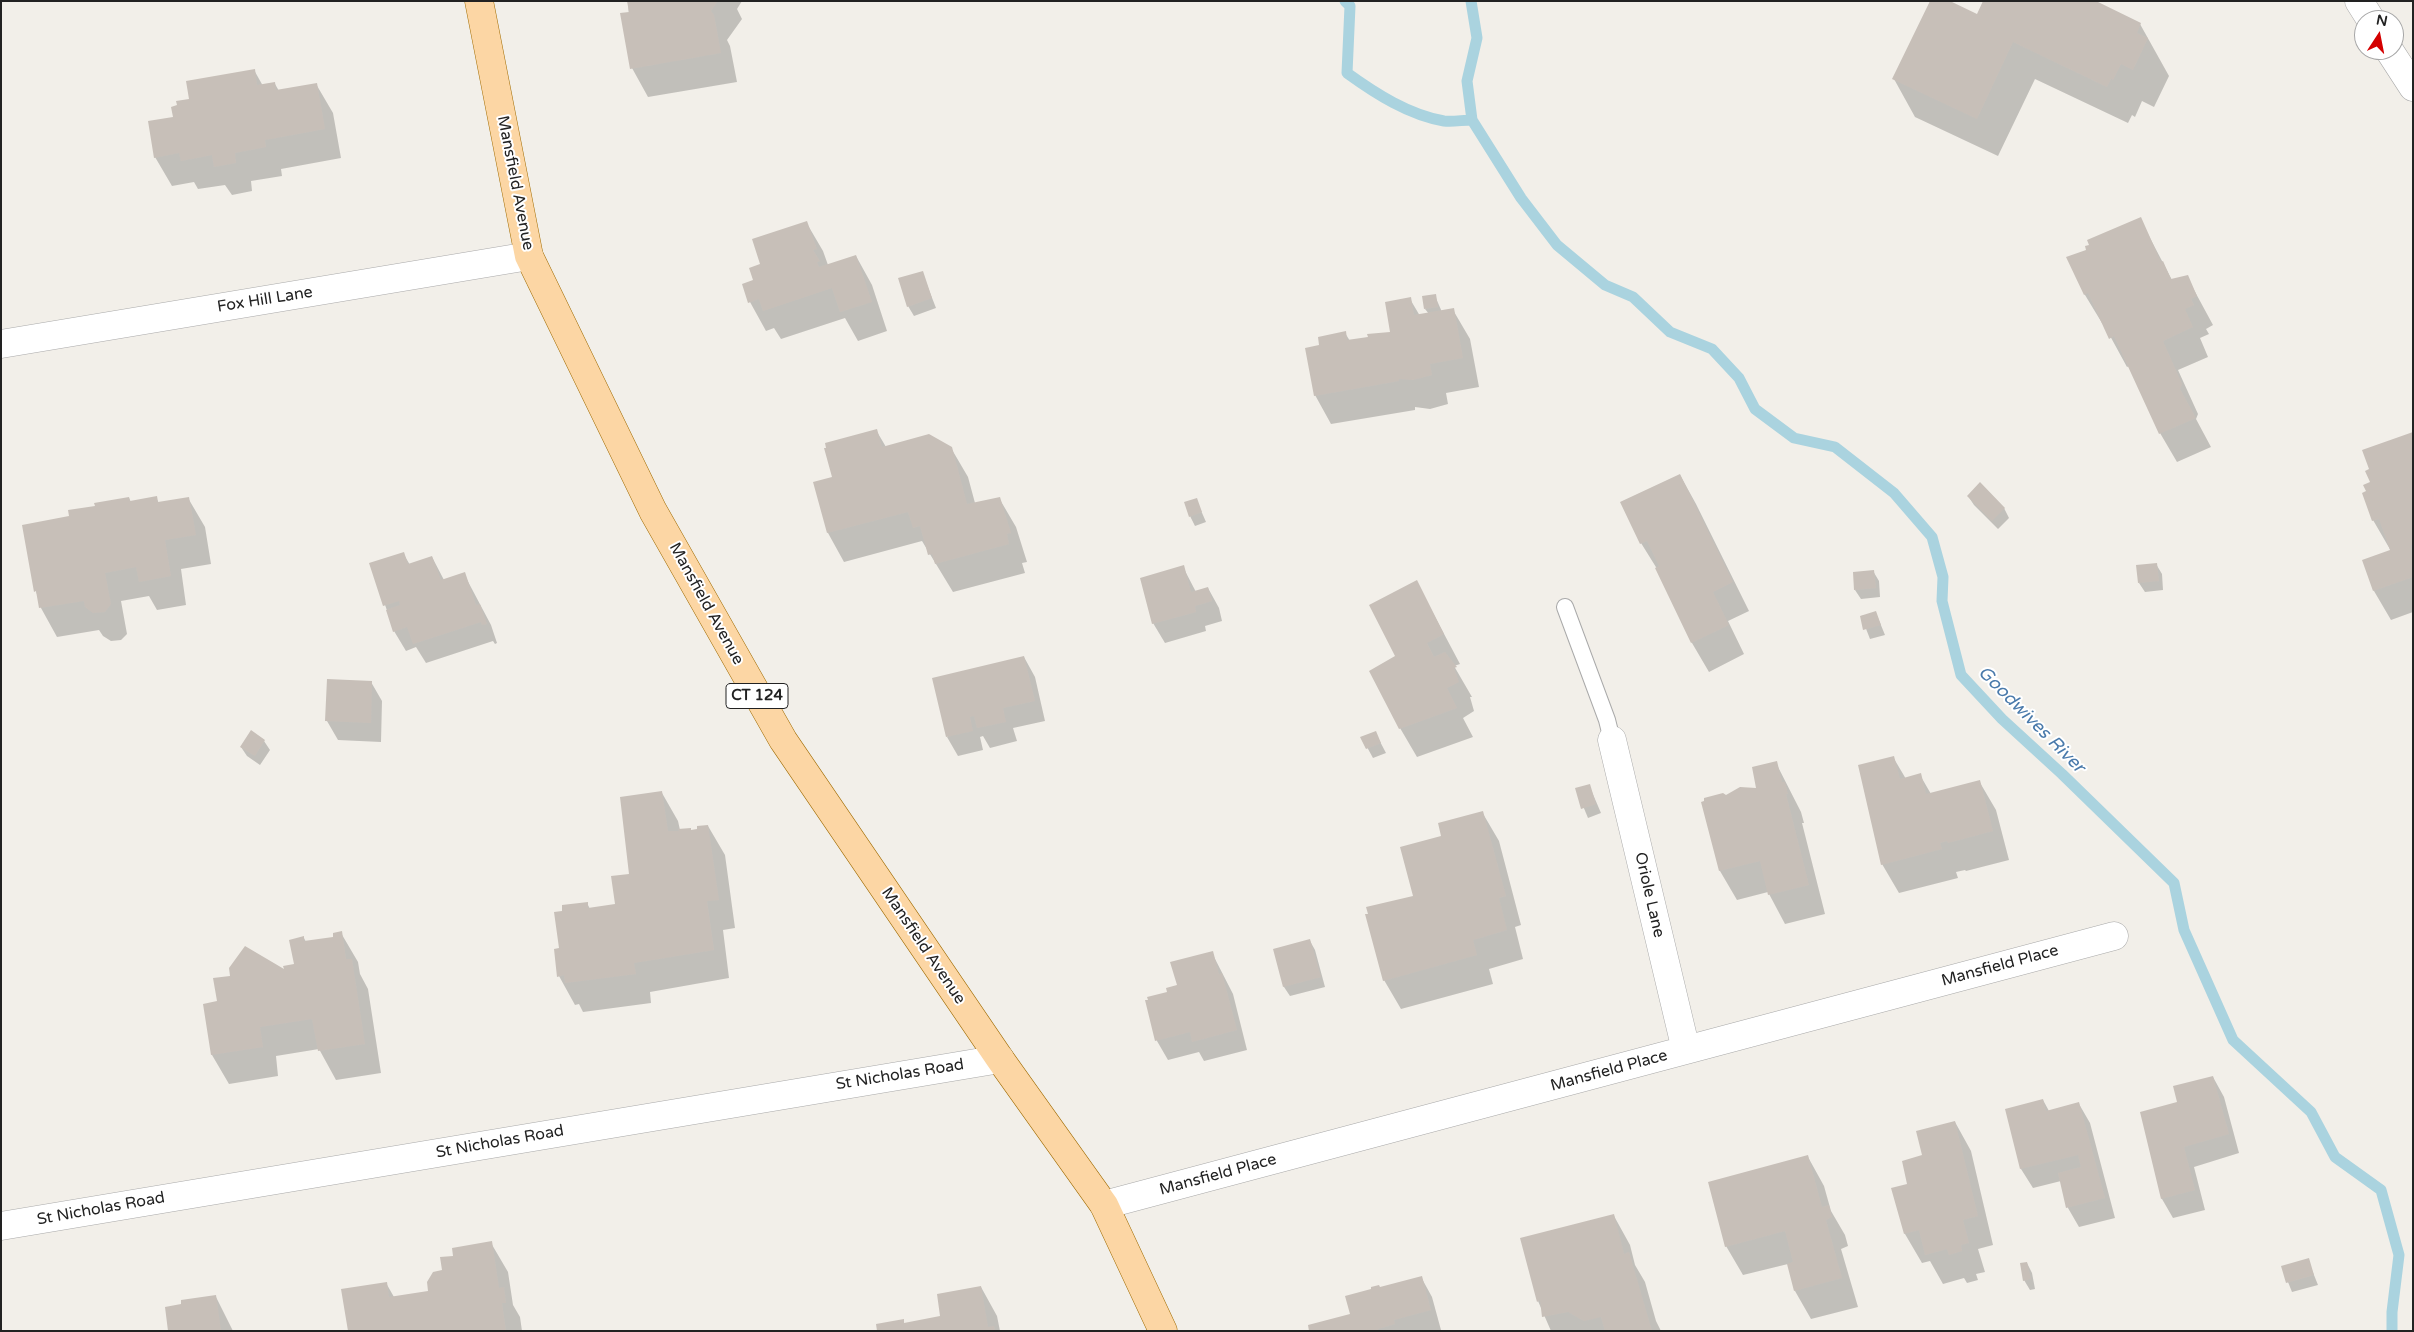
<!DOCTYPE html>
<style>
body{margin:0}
#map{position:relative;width:2414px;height:1332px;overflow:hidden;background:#f2efe9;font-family:"Varela Round",sans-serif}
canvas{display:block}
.frame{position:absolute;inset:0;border:2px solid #222;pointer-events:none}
.north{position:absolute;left:2354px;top:10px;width:50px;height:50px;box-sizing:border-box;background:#fff;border:1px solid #a7a7a7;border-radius:50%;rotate:11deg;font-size:14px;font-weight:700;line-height:20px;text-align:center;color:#222}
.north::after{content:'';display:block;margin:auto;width:18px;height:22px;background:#d40000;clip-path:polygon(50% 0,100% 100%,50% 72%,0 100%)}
</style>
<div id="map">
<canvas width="2414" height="1332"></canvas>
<div class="frame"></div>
<div class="north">N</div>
</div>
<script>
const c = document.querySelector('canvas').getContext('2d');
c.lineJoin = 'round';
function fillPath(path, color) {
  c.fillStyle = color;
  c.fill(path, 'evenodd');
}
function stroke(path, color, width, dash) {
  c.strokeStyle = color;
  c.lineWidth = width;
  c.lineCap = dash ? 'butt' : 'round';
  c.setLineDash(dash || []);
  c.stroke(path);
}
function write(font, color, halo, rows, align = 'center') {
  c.font = font + ' "Varela Round",sans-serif';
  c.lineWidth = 4;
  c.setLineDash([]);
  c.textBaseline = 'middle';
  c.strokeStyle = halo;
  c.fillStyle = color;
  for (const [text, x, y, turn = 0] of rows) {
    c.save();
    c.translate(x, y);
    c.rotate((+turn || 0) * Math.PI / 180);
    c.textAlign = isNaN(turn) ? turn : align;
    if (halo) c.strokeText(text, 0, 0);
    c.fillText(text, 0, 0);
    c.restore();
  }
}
fillPath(new Path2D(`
 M628 1H742L737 9 742 19 727 40 730 46 737 82 648 97 632 68Z
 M1978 16 2140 24 2169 76 2154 107 2142 101 2135 117 2132 115 2128 123 2035 79 1998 156 1915 117 1894 79Z
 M254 70 263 86 275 84 279 91 316 84 333 113 341 158 281 169 282 176 251 181 252 191 232 195 225 185 198 189 194 182 172 186 155 157 174 118 191 100Z
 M2140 219 2172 280 2187 277 2213 325 2206 329 2209 334 2200 338 2208 357 2178 370 2198 414 2196 419 2211 447 2177 462 2160 433 2129 366 2127 367 2103 323H2102L2085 295 2068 258 2088 251Z
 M806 222 823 251 828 265 856 256 872 285 887 331 858 341 845 318 781 339 774 328 766 331 750 302 754 281Z
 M922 272 936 308 914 316 908 306Z
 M1435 296 1442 312 1453 310 1470 339 1479 387 1446 393 1448 404 1430 409 1415 407V410L1331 424 1315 395 1321 346 1345 333 1350 341 1391 333 1410 299 1420 316 1429 314 1425 309Z
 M876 430 886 447 951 448 968 477 975 503 999 498 1016 527 1027 562 1022 563 1025 573 953 592 922 541 844 562 828 533 814 483 834 478Z
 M2413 433V612L2391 620 2374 591 2363 561 2391 551 2373 520 2367 491 2371 483Z
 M1680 475 1696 504 1749 611 1728 621 1744 654 1709 672 1692 643 1659 572 1641 543Z
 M1968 496 2004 508 2009 518 1998 529 1974 505Z
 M129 498 131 502 156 498 159 503 188 498 205 527 211 564 181 569 186 605 157 610 149 596 121 601 127 634 121 640 111 641 103 636 99 630 57 637 41 608 36 591 24 526 70 518Z
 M1196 499 1206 522 1195 526 1190 516Z
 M403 553 410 565 432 557 444 580 464 574 491 625 497 643 495 644 493 641 426 663 416 647 406 651 394 631 371 564Z
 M2156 564 2162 574 2163 590 2145 592 2139 583Z
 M1183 567 1196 592 1208 588 1219 608 1222 621 1205 626 1206 631 1165 643 1153 623Z
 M1873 571 1879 581 1880 597 1861 599 1855 590Z
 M1416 581 1460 664 1454 666 1472 697H1470L1474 711 1463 718 1473 737 1417 757 1400 728 1397 656Z
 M1876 613 1885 635 1870 639 1861 616Z
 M1024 657 1035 677 1045 721 1013 728 1017 741 990 748 983 736 980 737 983 750 958 756 947 737Z
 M371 682 382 701 381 742 338 740 327 721Z
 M1375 732 1386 753 1373 758 1362 738Z
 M264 741 270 750 260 765 247 756 241 747Z
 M1893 757 1906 779 1920 775 1931 794 1979 781 1996 810 2009 860 1966 871 1965 870 1956 872 1958 878 1899 893 1882 864Z
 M1776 763 1801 812 1804 823H1802L1825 914 1785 924 1768 892 1737 900 1720 871 1703 802 1757 790Z
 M1589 785 1601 813 1588 818 1576 789Z
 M662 793 678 821 680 830H699L708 826 725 855 735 928 723 930 729 978 650 992 651 1003 583 1012 579 1004 575 1005 559 976 564 912 587 903 590 909 616 905Z
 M1482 812 1499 841 1521 925 1515 927 1523 959 1489 969 1493 984 1401 1009 1384 980 1414 897Z
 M341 933 358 962 360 974 368 989 381 1073 336 1080 319 1049 276 1056 278 1076 229 1084 212 1055 218 1002 295 965 304 938 306 942 335 938Z
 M1310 941 1315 950 1325 987 1290 996 1284 987 1275 949Z
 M1212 953 1233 994 1247 1050 1204 1061 1199 1052 1168 1060 1157 1041 1146 1001 1169 993 1178 986Z
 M2213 1077 2224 1097 2239 1153 2194 1167 2205 1210 2173 1218 2162 1199 2142 1113 2178 1103Z
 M2043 1100 2049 1111 2079 1104 2090 1123 2115 1218 2079 1227 2068 1208 2061 1181 2033 1188 2021 1169 2006 1110Z
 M1955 1122 1971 1151 1993 1245 1978 1249 1985 1272 1976 1274 1978 1280 1967 1283 1964 1278 1943 1284 1930 1261 1922 1263 1905 1234 1893 1189 1908 1185 1924 1156Z
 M1808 1157 1824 1186 1831 1211 1845 1235 1848 1246 1841 1249 1858 1307 1811 1319 1795 1291 1788 1264 1743 1275 1726 1246Z
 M1614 1216 1630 1245 1635 1265 1645 1282 1656 1321 1661 1331H1551L1538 1301Z
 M491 1243 508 1272 513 1305 520 1317 522 1331H349L386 1283 394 1297 429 1292 454 1257Z
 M2308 1260 2318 1285 2292 1292 2282 1267Z
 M2027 1263 2032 1273 2035 1289 2030 1290 2024 1280Z
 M1421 1277 1432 1297 1441 1330 1311 1331 1351 1315Z
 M981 1287 997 1316 1000 1331H878L903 1321 905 1324 942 1317Z
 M216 1297 233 1331H169Z`), '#0003');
stroke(new Path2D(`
 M1345 1 1350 6 1347 73C1376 94 1409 115 1444 121 1453 122 1463 120 1472 120
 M1471 1 1477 38 1467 81 1472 120 1521 198 1557 245 1605 285 1633 297 1670 332 1712 349 1739 378 1755 409 1794 438 1835 447 1894 493 1932 537 1943 577 1942 601 1961 675 2002 719 2062 774 2174 883 2184 930 2233 1040 2311 1112 2335 1157 2381 1190 2399 1255 2392 1312V1331`), '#aad3df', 11);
fillPath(new Path2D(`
 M627 1H718L711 11 714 15 721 53 630 69 620 13 629 12Z
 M1930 1H1950L1977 14 1983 1H2096L2141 23 2137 33 2148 38 2133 70 2121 64 2113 80 2111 79 2107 87 2013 42 1977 119 1892 79Z
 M255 69 257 85 275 82 276 90 317 83 325 129 265 140 266 147 235 153 236 163 214 167 212 155 181 161 179 153 154 158 148 121 173 117 171 107 177 105 176 101 189 99 186 81Z
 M2141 217 2161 262 2163 261 2171 279 2188 275 2197 296 2191 299 2194 305 2185 309 2193 327 2163 341 2182 384 2180 389 2196 418 2159 434 2114 336 2109 339 2088 293 2084 295 2066 257 2086 250 2085 246 2089 245 2087 240Z
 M807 221 817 249 813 250 820 261 817 262 819 267 856 255 872 302 840 312 832 288 763 311 759 299 748 303 742 284 753 280 749 268 760 264 752 239Z
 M923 271 932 298 907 307 898 278Z
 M1436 294 1438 307 1424 309 1422 296Z
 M1411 297 1414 315 1454 308 1463 358 1430 364 1432 375 1413 380 1399 379V381L1314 396 1305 348 1319 345 1318 337 1346 331 1347 340 1368 337 1367 334 1390 332 1385 302Z
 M877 429 882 447 929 434 952 447 967 504 1000 497 1011 533 1007 534 1009 544 935 564 932 554 928 555 920 526 913 528 908 512 827 533 813 482 832 477 824 448H826L825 443Z
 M2413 432V545H2411L2413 577 2373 591 2362 560 2390 550 2379 519 2372 521 2362 493 2366 491 2363 485 2370 482 2365 471 2369 469 2362 450Z
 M1680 474 1733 582 1713 592 1729 625 1691 643 1655 568 1659 566 1647 541 1640 544 1620 502Z
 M1980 482 2005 508 1992 521 1967 496Z
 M157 496 158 502 189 497 196 535 165 540 171 576 139 582 136 567 105 573 111 604 105 612 93 613 85 607 84 601 39 608 36 591 34 592 22 525 69 516 68 510 95 506 94 503 129 497 130 501Z
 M1197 498 1202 512 1189 517 1184 502Z
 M404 552 408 564 432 556 441 580 465 572 476 605 480 604 487 624 482 625 481 622 413 644 407 627 393 632 386 610 400 605 399 601 383 606 369 563Z
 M2157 563 2159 581 2138 583 2136 565Z
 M1184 565 1191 592 1208 587 1212 601 1195 606 1196 612 1152 624 1140 578Z
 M1874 570 1876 588 1854 590 1853 572Z
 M1417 580 1444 634 1427 643 1434 657 1445 652 1457 667 1454 668 1459 682 1447 688 1457 708 1399 729 1369 671 1395 656 1369 605Z
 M1876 611 1881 625 1863 630 1860 616Z
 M1024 656 1035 701 1003 708 1006 722 977 728 974 716 970 717 973 731 946 737 932 678Z
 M327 679 372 681 371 723 325 721Z
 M251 730 265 740 255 756 240 747Z
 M1376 731 1381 743 1366 749 1360 737Z
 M1894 756 1900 779 1921 773 1926 794 1980 780 1993 831 1948 843 1947 841 1940 843 1942 849 1881 865 1858 765Z
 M1777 761 1782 782H1785L1788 794H1786L1809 885 1768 895 1760 861 1719 871 1701 802 1704 801V798L1723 793 1726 795 1740 787 1756 788 1752 767Z
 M1590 784 1596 804 1581 809 1575 788Z
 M662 791 668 831H679L678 829 691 828V830L697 829V826L708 825 719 900 707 901 714 950 634 963 636 974 565 983 564 975 557 977 554 949 559 948 554 912 562 911V905L588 902V908L615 904 611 876 629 874 620 797Z
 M1483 811 1506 896 1499 898 1507 930 1473 940 1477 955 1383 981 1365 914H1368L1366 907 1413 896 1400 847 1441 836 1438 823Z
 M342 931 346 959H352L365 1044 318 1051 312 1019 260 1027 263 1047 211 1055 203 1004 217 1001 213 978 230 976 229 968 245 946 284 969 283 966 294 964 289 940 304 936V941L333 937V933Z
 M1310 939 1321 977 1283 987 1273 949Z
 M1213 951 1219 974 1222 973 1237 1030 1192 1042 1190 1032 1155 1041 1145 1000H1148L1147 997 1167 992 1166 988 1177 985 1170 962Z
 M2213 1076 2229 1134 2184 1147 2195 1190 2161 1199 2140 1112 2177 1102 2173 1086Z
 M2043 1099 2046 1111 2079 1102 2105 1198 2066 1208 2058 1173 2081 1167 2078 1155 2020 1169 2005 1109Z
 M1955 1121 1978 1216 1963 1220 1969 1243 1961 1245 1962 1251 1949 1255 1947 1249 1925 1255 1919 1230 1904 1234 1891 1188 1907 1184 1902 1161 1922 1155 1916 1131Z
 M1808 1155 1822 1207 1829 1205 1832 1217 1826 1220 1842 1278 1794 1291 1787 1264 1793 1262 1785 1231 1725 1247 1708 1182Z
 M1614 1214 1624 1254 1629 1252 1652 1331H1605L1601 1317 1584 1321 1568 1312 1542 1317 1540 1300 1537 1302 1520 1238Z
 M492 1241 499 1288 504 1287 506 1303H502L506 1331H348L341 1289 387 1282 389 1297 428 1291 427 1282 433 1272 442 1270 440 1257 453 1256 452 1248Z
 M2309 1258 2314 1275 2286 1283 2281 1266Z
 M2027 1262 2031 1279 2023 1281 2020 1263Z
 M1422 1276 1431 1310 1394 1320 1395 1324 1378 1329 1379 1331H1309L1308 1325 1350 1314 1345 1296 1371 1289V1287L1379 1285 1380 1287Z
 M981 1286 988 1327 994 1326 995 1331H877L876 1324 904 1319V1323L940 1316 937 1294Z
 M216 1295 221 1331H168L165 1307 181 1304V1300Z`), '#c7bfb8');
const service = new Path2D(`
 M1565 607 1607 720 1612 740`);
const minor = new Path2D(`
 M2359 1 2371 20
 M2389 50 2413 87
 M1 344 529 256
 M1612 740 1686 1050
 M1104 1205 2114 936
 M1 1226 1000 1059`);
const primary = new Path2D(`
 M479 1 529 256 653 511 783 740 1000 1059 1104 1205 1163 1331`);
stroke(service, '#a9a9a9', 18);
stroke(minor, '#a9a9a9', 29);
stroke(primary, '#a06b00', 29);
stroke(service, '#fff', 16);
stroke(minor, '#fff', 28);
stroke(primary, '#fcd6a4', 28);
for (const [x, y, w] of [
 [757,696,62]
]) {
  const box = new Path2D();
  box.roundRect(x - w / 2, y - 12.5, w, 25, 4);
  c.fillStyle = '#fff';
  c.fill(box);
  stroke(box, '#222', 1);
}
write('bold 15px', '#222', null, [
 ["CT 124",757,696]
]);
write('16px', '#222', '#fff', [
 ["Mansfield Avenue",515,183,79],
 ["Fox Hill Lane",265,300,-9],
 ["Mansfield Avenue",706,604,61],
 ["Oriole Lane",1649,895,77],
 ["Mansfield Avenue",923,946,56],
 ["Mansfield Place",2000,966,-15],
 ["Mansfield Place",1609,1071,-15],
 ["St Nicholas Road",900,1075,-9],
 ["St Nicholas Road",500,1142,-10],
 ["Mansfield Place",1218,1175,-15],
 ["St Nicholas Road",101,1209,-10]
]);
write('italic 18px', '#4a7aab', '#fff', [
 ["Goodwives River",2031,720,45]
]);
</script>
